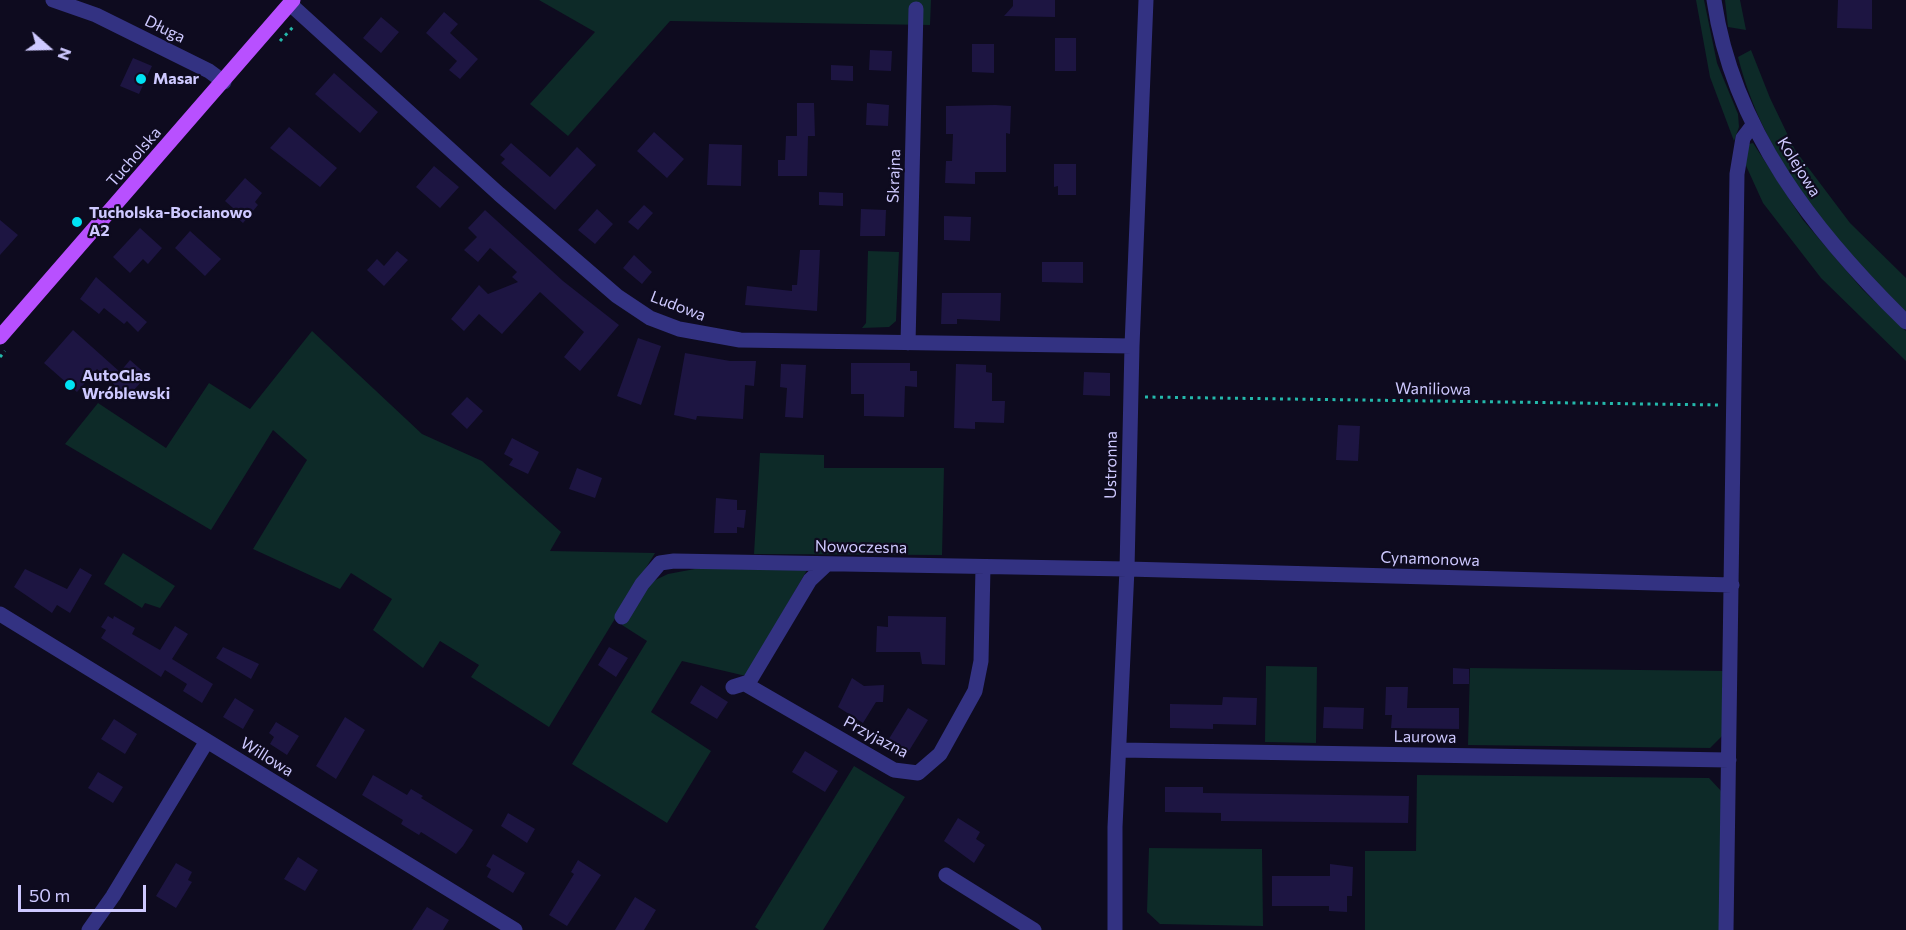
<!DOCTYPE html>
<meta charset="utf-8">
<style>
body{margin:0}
#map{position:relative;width:1906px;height:930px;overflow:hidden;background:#0e0b1f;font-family:Commissioner,sans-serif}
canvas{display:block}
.north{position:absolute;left:18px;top:18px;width:60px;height:60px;-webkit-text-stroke:4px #0e0b1f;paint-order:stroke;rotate:110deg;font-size:16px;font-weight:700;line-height:24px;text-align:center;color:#cec9ff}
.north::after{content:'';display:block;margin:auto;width:21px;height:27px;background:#cec9ff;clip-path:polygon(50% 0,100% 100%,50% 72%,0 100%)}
.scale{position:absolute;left:18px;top:885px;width:128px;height:27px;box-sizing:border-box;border:3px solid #cec9ff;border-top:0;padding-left:8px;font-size:18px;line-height:21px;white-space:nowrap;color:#cec9ff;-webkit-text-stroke:4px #0e0b1f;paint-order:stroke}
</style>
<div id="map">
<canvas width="1906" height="930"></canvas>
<div class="north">N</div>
<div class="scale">50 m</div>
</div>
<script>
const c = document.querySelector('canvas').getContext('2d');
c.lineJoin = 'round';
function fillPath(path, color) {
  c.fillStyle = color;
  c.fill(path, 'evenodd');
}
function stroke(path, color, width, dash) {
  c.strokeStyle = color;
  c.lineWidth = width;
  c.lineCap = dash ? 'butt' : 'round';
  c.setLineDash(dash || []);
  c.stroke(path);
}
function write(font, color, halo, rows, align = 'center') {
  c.font = font + ' Commissioner,sans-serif';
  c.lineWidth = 4.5;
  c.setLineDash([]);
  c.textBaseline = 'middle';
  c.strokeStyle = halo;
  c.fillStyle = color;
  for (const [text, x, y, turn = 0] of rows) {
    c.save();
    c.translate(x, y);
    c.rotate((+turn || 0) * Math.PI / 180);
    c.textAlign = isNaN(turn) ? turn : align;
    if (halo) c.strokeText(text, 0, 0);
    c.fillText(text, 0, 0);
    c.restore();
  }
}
fillPath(new Path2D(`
 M539 0H931L930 25 670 21 568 136 530 104 595 32Z
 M1696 0H1704L1717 63 1738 114 1739 127 1734 141 1710 77Z
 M1725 0H1740L1746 30 1728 27Z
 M1751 50 1770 98 1795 150 1850 223 1906 278V312C1833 242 1763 157 1738 57Z
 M1753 143 1803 220 1863 290 1906 331V361L1821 278 1763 203 1743 159 1749 144Z
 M868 251 899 252 896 321 889 327 862 328 866 323Z
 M312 331 422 434 482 461 561 532 550 551 655 553 549 727 471 677 479 665 440 641 423 668 373 630 392 599 351 573 340 589 253 549 307 460 273 430 211 530 65 444 98 403 166 448 209 383 250 409Z
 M760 453 824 455V468H944L942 555 754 554Z
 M123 553 175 586 160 608 145 603 142 608 104 584Z
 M700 568 807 570 746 676 682 661 651 712 711 751 667 823 572 764 647 641 622 625 649 583 668 574Z
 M1266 666 1317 667 1316 743 1265 742Z
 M1470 668 1727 671 1725 733 1710 748 1468 745Z
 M854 766 905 797 823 930H759L755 927Z
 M1417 775 1709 778 1723 793 1721 930H1365V851H1416Z
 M1149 848 1262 849 1263 926 1160 924 1147 912Z`), '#0d2a28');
fillPath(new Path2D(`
 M1013 0H1055V17L1004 16 1013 6Z
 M1838 0H1872V29L1837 28Z
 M444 12 458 24 450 33 478 59 460 79 449 70 457 61 426 33Z
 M381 17 399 32 381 53 363 38Z
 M1055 38H1076V71H1055Z
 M972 44H994V73L972 72Z
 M870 50 892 51 891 71 869 70Z
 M133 58 152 66 139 94 120 86Z
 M831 65 853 66V81L831 80Z
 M334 73 378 112 360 133 315 94Z
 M797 103H814L815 136H808L807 176H778V160H785L786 136H797Z
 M867 103 889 105 888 126 866 125Z
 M995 105 1011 106 1010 134 1006 133V172H975V184L945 183 946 161H952L953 134H946V106Z
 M289 127 337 168 320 187 270 148Z
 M654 132 684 159 667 178 637 151Z
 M511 143 550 177 577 147 596 165 555 210 501 163 505 159 500 155Z
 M709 144 742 145 741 186 707 185Z
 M1054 164H1076V195H1058V186L1054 187Z
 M434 166 459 187 440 208 416 187Z
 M245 178 262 193 255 202 258 205 243 223 230 212 234 209 225 201Z
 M819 192 843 193V206L819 205Z
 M644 205 653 213 638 230 628 222Z
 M597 209 613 224 595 244 578 230Z
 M861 209 886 210 885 236H860Z
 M485 210 563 281 619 325 580 371 564 357 584 332 540 292 502 334 479 314 464 331 451 319 479 285 488 294 518 282 512 277 517 272 490 248 478 262 464 250 477 237 468 228Z
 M944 216 971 217 970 241 944 240Z
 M0 220 18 235 0 255Z
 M140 228 162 248 148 264 143 259 130 273 113 257Z
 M190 231 221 259 205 276 175 248Z
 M800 250H820L817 311 745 305 747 286 792 291V285H797Z
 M397 251 408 260 384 286 367 270 377 259 384 266Z
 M634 255 652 272 642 284 623 268Z
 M1042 262H1083V283L1042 282Z
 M96 277 147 322 138 332 127 321 124 324 104 308 99 314 80 299Z
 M942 293H1001L1000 321 957 319V324H941Z
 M73 330 120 372 130 360 147 375 128 397 97 369 77 392 44 363Z
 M638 338 661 346 641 405 617 396Z
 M685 353 730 361H756L754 386 745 385 743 419 697 416 696 420 674 415Z
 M851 363H910V371H917V387L905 386 904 417 864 416V394H851Z
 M781 364 806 365 803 418 785 417 787 388 780 387Z
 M956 364 986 365V372L992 373V401H1005L1004 423 975 422V429L954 428Z
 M1084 372 1110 373V396L1083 395Z
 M467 397 483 411 467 429 451 414Z
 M1338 425 1360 426 1358 461 1336 460Z
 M512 438 539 452 528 474 509 465 513 459 504 454Z
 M577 468 602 478 595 498 569 489Z
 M716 498 737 500V510H746L744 528 737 527V533H714Z
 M80 568 92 575 70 613 57 605 52 613 14 587 25 569 67 589Z
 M108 616 113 619 114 616 135 628 132 634 160 650 175 626 188 634 172 659 213 684 202 703 183 691 187 684 165 670 161 677 101 638 106 630 101 627Z
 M888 616 946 617 945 665 922 664 920 652H876L877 626 888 627Z
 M223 647 259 664 251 679 216 658Z
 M609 647 628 658 616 677 598 665Z
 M1453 668 1469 669V684H1453Z
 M852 678 864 686 884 685 883 702H876L863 723 838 707Z
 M701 685 728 702 717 719 690 703Z
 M1386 687H1408L1407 708H1459V729L1391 728 1392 715H1385Z
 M1223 697 1257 698 1256 725 1213 724V729L1170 728V704L1222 705Z
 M235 698 254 710 243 729 223 717Z
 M1324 707 1364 708 1363 729 1323 728Z
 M908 708 928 720 907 754 887 742Z
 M345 717 365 730 336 779 316 766Z
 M114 719 137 734 125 754 101 739Z
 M276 722 299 736 287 755 270 744 274 737 269 733Z
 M805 751 838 771 825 792 792 772Z
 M98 772 123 787 113 803 88 788Z
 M373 775 407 795 411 789 423 796 421 798 473 830 463 846 456 854 421 832 419 835 401 824 403 820 362 795Z
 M1165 787H1203V793L1409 796 1408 823 1221 821V813L1165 812Z
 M508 813 535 829 527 843 501 826Z
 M958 818 980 832 976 839 985 845 974 863 944 841Z
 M493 854 525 873 513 893 487 877 491 869 486 866Z
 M298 857 318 870 305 891 284 879Z
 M578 860 601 875 567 926 549 915 574 874 571 872Z
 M176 863 192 872 188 880 192 882 176 908 156 896Z
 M1330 864 1353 867 1352 896H1347V912L1329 911V906H1272V876H1330Z
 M635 897 656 910 644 930H615Z
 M427 907 449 920 443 930H412Z`), '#1d1542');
stroke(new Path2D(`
 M280 41 294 26
 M0 357 5 351
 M1145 397 1720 405`), '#24b8ab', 3, [3, 4.5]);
stroke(new Path2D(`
 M53 0 96 15 209 71 224 82
 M1714 0C1733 130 1815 233 1906 322
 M290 4 499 194 617 296 650 318 679 329 740 340 1132 346
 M908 343 916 9
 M0 614 515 930
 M622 617 642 584 660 563 674 561 1127 569 1732 585
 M747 685 894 770 918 773 940 754 975 691 981 661 983 567
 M733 687 749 682 810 580 827 564
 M1120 750 1729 760
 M946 875 1034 930
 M89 930 113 896 207 741
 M1115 930V827L1127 569 1132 346 1146 0
 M1726 930 1737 174 1743 138 1753 125`), '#333282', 15);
stroke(new Path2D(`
 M0 337 293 0`), '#b850ff', 15);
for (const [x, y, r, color] of [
 [141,79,6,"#00e3f4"],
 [77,222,6,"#00e3f4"],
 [70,385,6,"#00e3f4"]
]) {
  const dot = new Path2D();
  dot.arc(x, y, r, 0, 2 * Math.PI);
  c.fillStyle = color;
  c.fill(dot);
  stroke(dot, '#0e0b1f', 2);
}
write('16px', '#cec9ff', '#0e0b1f', [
 ["Długa",165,29,26],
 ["Tucholska",134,157,-49],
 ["Kolejowa",1799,167,58],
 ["Skrajna",894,176,-88],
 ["Ludowa",678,306,21],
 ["Waniliowa",1433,389,1],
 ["Ustronna",1111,465,-89],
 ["Nowoczesna",861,547,1],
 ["Cynamonowa",1430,559,2],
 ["Przyjazna",876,737,28],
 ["Laurowa",1425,737,1],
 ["Willowa",267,757,32]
]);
write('bold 16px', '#cec9ff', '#0e0b1f', [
 ["Masar",153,79],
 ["Tucholska-Bocianowo",89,213],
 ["A2",89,231],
 ["AutoGlas",82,376],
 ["Wróblewski",82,394]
], 'left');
</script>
